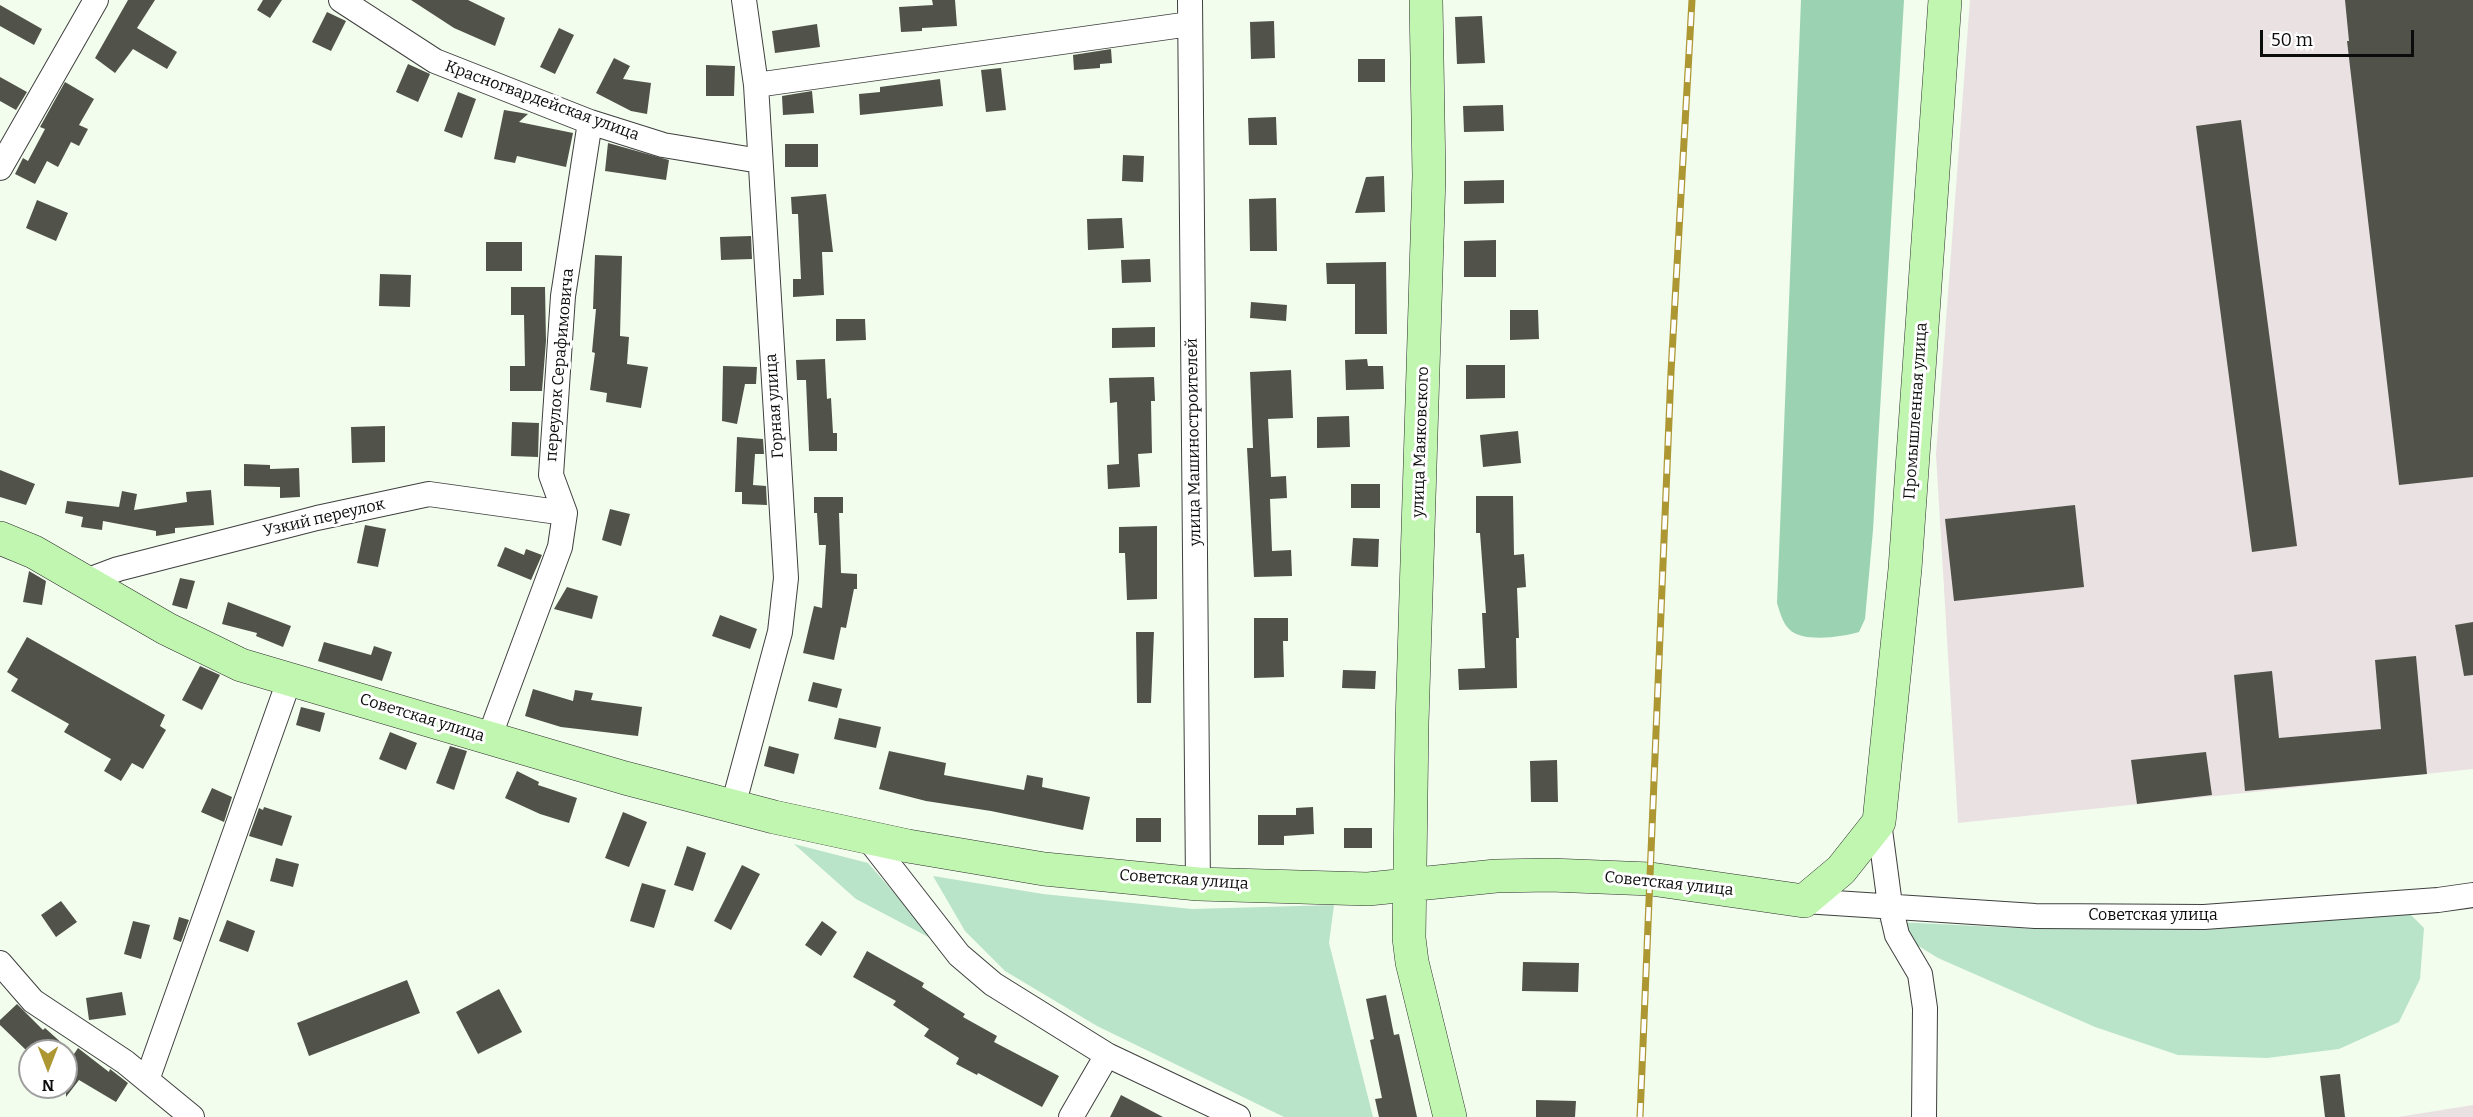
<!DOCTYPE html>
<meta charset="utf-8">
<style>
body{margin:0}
#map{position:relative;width:2473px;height:1117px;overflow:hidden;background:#f2fded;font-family:Bitter,serif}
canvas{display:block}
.north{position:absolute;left:18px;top:1039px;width:60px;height:60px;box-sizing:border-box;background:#fff;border:2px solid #9e9e9e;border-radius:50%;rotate:180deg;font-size:16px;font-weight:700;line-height:24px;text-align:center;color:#0c0c0c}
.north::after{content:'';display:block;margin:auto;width:21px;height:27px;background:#ad9733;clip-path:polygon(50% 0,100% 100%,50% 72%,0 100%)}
.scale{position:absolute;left:2260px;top:30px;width:154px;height:27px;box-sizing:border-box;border:3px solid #0c0c0c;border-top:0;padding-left:8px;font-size:18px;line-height:21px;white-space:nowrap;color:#0c0c0c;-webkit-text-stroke:4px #fff;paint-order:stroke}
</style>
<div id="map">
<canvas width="2473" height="1117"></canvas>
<div class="north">N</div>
<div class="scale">50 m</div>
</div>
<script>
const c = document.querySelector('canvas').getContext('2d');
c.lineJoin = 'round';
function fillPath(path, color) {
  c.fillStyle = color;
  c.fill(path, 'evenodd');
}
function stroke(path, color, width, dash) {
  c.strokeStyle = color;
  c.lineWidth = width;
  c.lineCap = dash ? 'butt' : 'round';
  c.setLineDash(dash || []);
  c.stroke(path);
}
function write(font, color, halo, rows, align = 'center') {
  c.font = font + ' Bitter,serif';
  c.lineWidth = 6;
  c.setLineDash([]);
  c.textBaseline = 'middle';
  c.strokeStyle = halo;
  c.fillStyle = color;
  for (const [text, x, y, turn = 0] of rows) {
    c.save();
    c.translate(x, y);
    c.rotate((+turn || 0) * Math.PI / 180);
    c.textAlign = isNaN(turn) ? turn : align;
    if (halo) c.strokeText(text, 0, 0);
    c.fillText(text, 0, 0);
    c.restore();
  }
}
fillPath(new Path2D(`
 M1970 0H2473V769L1958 823 1936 454Z
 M2473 1105V1117H2398Z`), '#eae1e3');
fillPath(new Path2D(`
 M794 844 868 863 936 941 856 899Z
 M933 876 1043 894 1192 909 1334 905 1329 943 1373 1117H1284L1097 1026 1005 971 965 931Z
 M2405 909 2424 928 2420 979 2399 1022 2339 1049 2267 1058 2178 1055 2095 1027 1938 958 1878 921 2036 929 2228 926Z`), '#bae4c9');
fillPath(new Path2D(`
 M1801 0H1904L1873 530 1865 619 1859 632C1843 637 1801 643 1789 629 1782 622 1780 612 1777 603Z`), '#9bd3b2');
fillPath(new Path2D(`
 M128 0H155L137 28 177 52 167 69 133 49 115 73 95 58Z
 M263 0H282L270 18 257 10Z
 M411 0H468L505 18 495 46 454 28Z
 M932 0H955L957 26 922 28V31L901 32 899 7 933 5Z
 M2345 0H2473V477L2399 485 2347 41H2349Z
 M0 5 42 29 34 45 0 26Z
 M327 12 346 21 331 51 312 42Z
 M1482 16 1485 63 1457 64 1455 17Z
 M1274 21 1275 58 1251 59 1250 22Z
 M817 24 820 47 775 53 772 31Z
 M559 28 574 35 555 74 540 67Z
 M1111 49 1112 63 1100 64V68L1074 70 1073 55Z
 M614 58 630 66 623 79 651 83 647 114 631 111 596 93Z
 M1358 59H1385V82H1358Z
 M408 64 430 74 418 102 396 92Z
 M706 65 735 66 734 96H706Z
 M1001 68 1006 110 986 112 981 70Z
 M0 77 27 92 16 110 0 101Z
 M940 79 943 106 860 115 859 94 880 92V87Z
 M65 82 94 99 79 125 88 129 79 146 71 142 58 167 47 161 35 184 15 174 23 158 28 161 45 129 40 127Z
 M812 91 814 113 783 115 782 96Z
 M458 92 476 99 462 138 444 131Z
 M1503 105 1504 131 1464 132 1463 106Z
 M504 110 528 114 519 122 573 133 566 167 517 156 515 163 494 159Z
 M1276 117 1277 145H1249L1248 118Z
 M2241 120 2297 546 2252 552 2196 126Z
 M608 143 669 160 666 180 605 171Z
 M785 144H818V167H785Z
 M1123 155 1144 156 1143 182 1122 181Z
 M1384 176 1385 212 1355 213 1366 177Z
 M1504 180V203L1464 204V181Z
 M826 194 833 252H822L824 295 793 297V279H801L798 214H792L791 197Z
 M1276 198 1277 251H1250L1249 199Z
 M37 200 68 213 56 241 26 228Z
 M1122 218 1124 248 1088 250 1087 219Z
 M751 236 752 259 721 260 720 237Z
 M1496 240V277H1464V241Z
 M486 242H522V271H486Z
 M595 255 622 256 620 336 629 337 627 364 648 367 641 408 606 402 607 393 590 390 595 353 592 352 596 309H593Z
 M1150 259 1151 282 1122 283 1121 260Z
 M1386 262 1387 334H1355V284H1327L1326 263Z
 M380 274 411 275 410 307 379 306Z
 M511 287H545L546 341 542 391H510V366H525L524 315H511Z
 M1251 302 1287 305 1286 321 1250 318Z
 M1510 310H1538L1539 339 1510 340Z
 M836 319H865L866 340 836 341Z
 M1155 327V347L1112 348V328Z
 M825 359 827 399 831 398 833 433H837V451H809L806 380H797L796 360Z
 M1367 359 1368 366H1383L1384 389 1346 390 1345 360Z
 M1466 365H1505V398L1466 399Z
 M723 366 757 367 756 384H745L737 424 722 421Z
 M1291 370 1293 418 1268 419 1271 477 1286 476 1287 498 1270 499 1272 551 1291 550 1292 576 1254 577 1247 448H1253L1250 372Z
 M1154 377 1155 401H1151L1152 453 1138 454 1140 487 1108 489 1107 465 1119 464 1117 402 1110 403 1109 378Z
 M1349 416 1350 447 1317 448V417Z
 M512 422 539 423 538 457 511 456Z
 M385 426V462L352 463 351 427Z
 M1518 431 1521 463 1483 467 1480 435Z
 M737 437 763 439 764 454H755L753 485 766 486 767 505 742 504V492H735Z
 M244 464 270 465V469L299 468 300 497 280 498V487L244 486Z
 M0 470 35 484 26 505 0 497Z
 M1351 484H1380V508H1351Z
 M211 490 214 525 175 528V533L156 536V531L103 521 102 530 81 527 83 517 65 513 67 501 119 507 122 491 137 494 134 510 187 502 186 492Z
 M1476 496H1513L1514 555 1524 554 1526 587 1517 588 1519 638H1516L1517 688 1459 690 1458 669 1485 668 1482 613H1486L1480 533H1476Z
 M814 497H843V513H839L841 573 857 574V589H854L846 628 841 627 834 660 803 653 814 606 822 608 826 545H819L817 513H814Z
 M2075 505 2084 587 1954 601 1945 519Z
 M610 509 630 514 621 546 602 540Z
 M365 525 386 529 378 567 357 563Z
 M1157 526V599L1127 600 1125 553H1119V527Z
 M1353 538 1379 539 1378 567 1351 566Z
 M505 547 524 555 526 549 542 555 531 580 497 566Z
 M29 571 46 581 42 605 23 602Z
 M180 578 195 581 187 609 172 605Z
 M567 587 598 596 592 619 554 609Z
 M228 602 291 626 283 647 256 636 257 633 222 624Z
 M720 615 757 629 750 649 712 636Z
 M1254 618H1288V641H1283L1284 677 1254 678Z
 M2473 622V675L2464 676 2455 625Z
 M1136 632H1154L1151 703H1137Z
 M27 637 165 715 160 726 166 730 143 769 132 763 121 781 104 771 111 759 64 732 69 724 11 691 18 679 7 672Z
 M324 642 371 655 374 646 392 652 382 681 318 661Z
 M2416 656 2427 774 2245 791 2234 675 2272 671 2279 738 2381 729 2375 660Z
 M200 666 220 675 202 710 182 700Z
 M1343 670 1376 671 1375 689 1342 688Z
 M813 682 842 689 837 708 808 701Z
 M533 689 573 701 575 690 593 693 591 700 642 707 638 736 561 727 525 716Z
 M301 707 325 713 320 732 296 725Z
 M839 718 881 727 876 748 834 739Z
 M390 732 417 743 406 770 379 759Z
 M450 746 467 751 454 790 436 783Z
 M769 746 799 754 794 774 764 766Z
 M889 751 946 763 944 775 1024 790 1027 775 1043 778 1042 787 1090 797 1083 830 991 811 926 801 879 789Z
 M2206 752 2212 795 2137 804 2131 760Z
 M1557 760 1558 802H1531L1530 761Z
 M517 771 539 782 538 785 577 798 569 823 540 814 505 798Z
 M212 788 232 797 224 822 201 812Z
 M264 807 292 816 282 846 249 836 259 808 263 810Z
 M1313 807 1314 834 1284 836V845H1258V815H1296V808Z
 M623 812 647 822 629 867 605 858Z
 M1136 818H1161V842H1136Z
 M1344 828H1372V848H1344Z
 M687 846 706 853 693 891 674 885Z
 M276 858 299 864 293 887 270 881Z
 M742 865 760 874 731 930 714 921Z
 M642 883 666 890 654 928 630 921Z
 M61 901 77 922 56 937 41 915Z
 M179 917 189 920 181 942 173 939Z
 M227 920 255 931 248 952 219 941Z
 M133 921 150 925 141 959 124 954Z
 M822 921 837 932 821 956 805 945Z
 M867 951 924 983 922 987 965 1014 963 1017 997 1036 994 1042 1059 1076 1042 1107 978 1073 977 1075 956 1064 959 1058 924 1036 929 1029 893 1005 896 1001 853 977Z
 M1523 962 1579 963 1578 992 1522 991Z
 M407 980 420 1013 309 1056 297 1023Z
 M499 989 522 1032 478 1054 456 1012Z
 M122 992 126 1015 89 1020 86 998Z
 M1386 995 1394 1035 1399 1034 1417 1117H1379L1375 1099 1382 1098 1370 1040 1374 1039 1366 999Z
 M17 1004 43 1030 45 1028 74 1054 78 1048 109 1072 110 1069 128 1083 116 1102 79 1080 66 1097V1051H27L0 1025V1020Z
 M2340 1074 2345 1117H2325L2320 1076Z
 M1121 1095 1163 1117H1110Z
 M1536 1100 1576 1101 1575 1117H1536Z`), '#51534a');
const street = new Path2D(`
 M341 0 435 61 590 122 663 145 760 161
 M1190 0 1198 884
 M756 85 1190 24
 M0 168 96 0
 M86 581 118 569 317 518 429 494 565 513
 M489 738 560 547 565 513 551 475 563 296 590 122
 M733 806 780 632 786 578 756 85 744 0
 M1879 822 1890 905 1897 935 1920 974 1925 1008 1924 1117
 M867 837 959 955 993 984 1107 1055 1238 1117
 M1804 901 2035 916 2204 917 2438 900 2473 895
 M0 963 33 1001 125 1062 192 1117
 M147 1080 290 678
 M1071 1117 1107 1055`);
const secondary = new Path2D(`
 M1426 0 1429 176 1412 723 1409 938 1412 962 1450 1117
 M0 538 34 552 167 629 241 665 625 778 774 817 908 846 1044 869 1198 884 1368 889 1496 876 1550 875 1651 879 1804 901 1841 870 1879 822 1905 569 1945 0`);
stroke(street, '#3f3f3f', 26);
stroke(secondary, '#2e2e2e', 34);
stroke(street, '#fff', 24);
stroke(secondary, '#c0f6af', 33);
const rail = new Path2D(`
 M1640 1117 1671 372 1692 0`);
stroke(rail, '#ad9733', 7);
stroke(rail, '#fff', 4.5, [14]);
write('16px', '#0c0c0c', '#fff', [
 ["Красногвардейская улица",542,101,20],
 ["переулок Серафимовича",560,365,-85],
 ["Горная улица",775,406,-94],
 ["Промышленная улица",1916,411,-86],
 ["улица Машиностроителей",1194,442,-91],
 ["улица Маяковского",1421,442,-88],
 ["Узкий переулок",324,518,-13],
 ["Советская улица",422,718,17],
 ["Советская улица",1184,880,4],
 ["Советская улица",1669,884,6],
 ["Советская улица",2153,916]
]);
</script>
